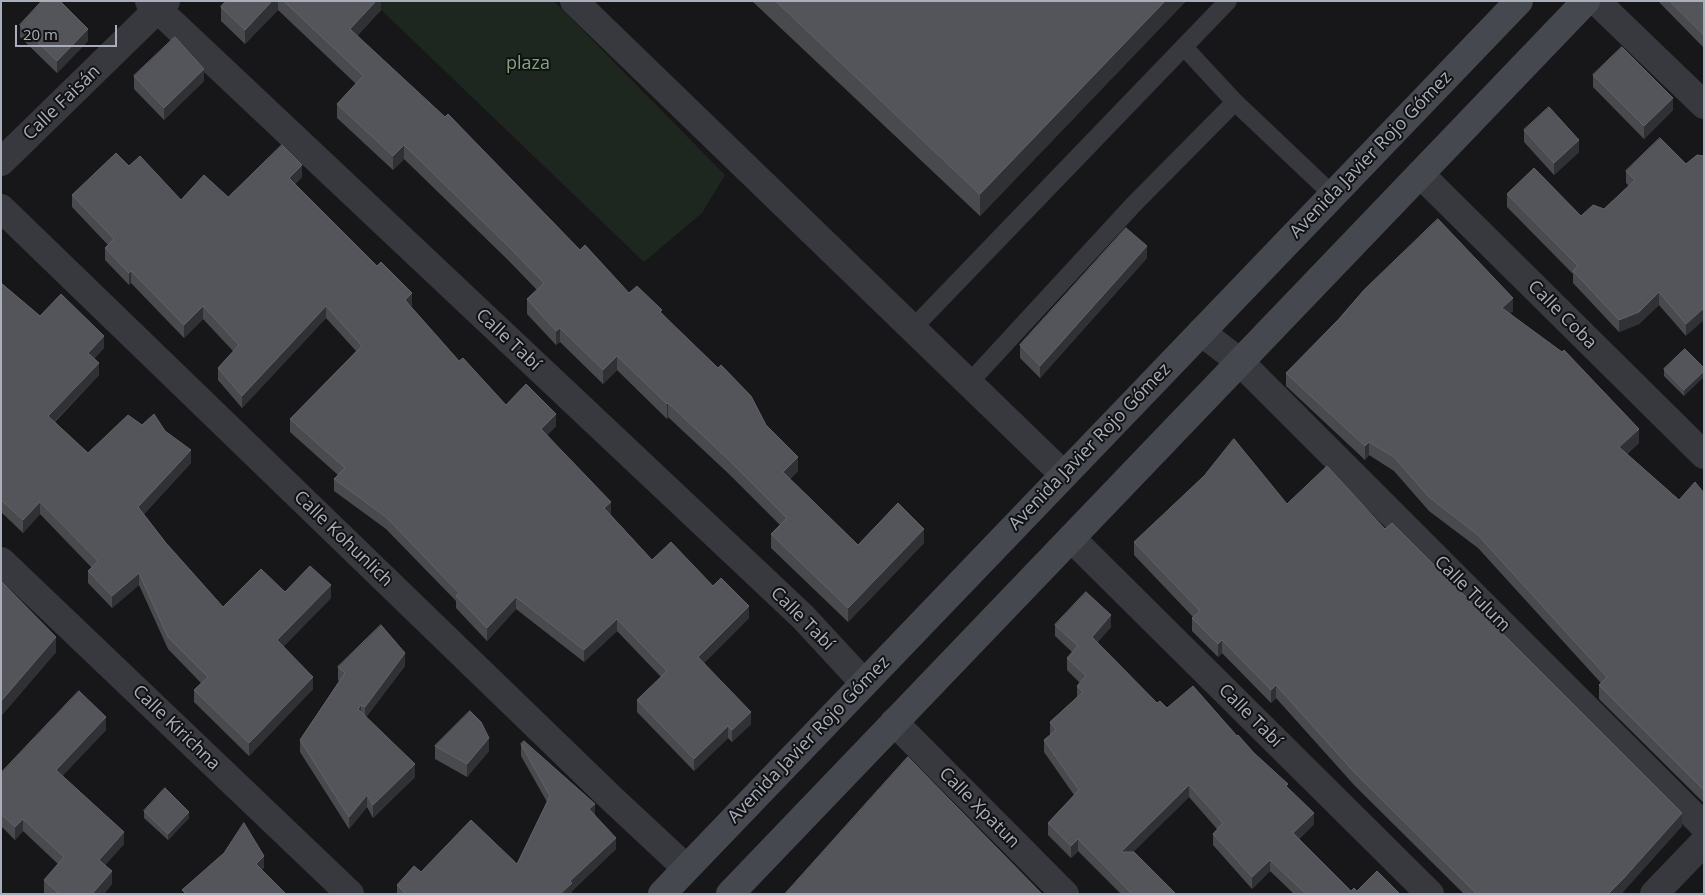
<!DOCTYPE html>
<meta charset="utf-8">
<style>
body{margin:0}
#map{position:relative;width:1705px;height:895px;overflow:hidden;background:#171719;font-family:"Open Sans",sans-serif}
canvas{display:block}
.frame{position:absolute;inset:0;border:2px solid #a8afba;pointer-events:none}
.scale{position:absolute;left:15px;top:25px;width:102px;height:22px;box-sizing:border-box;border:2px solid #a8afba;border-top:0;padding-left:6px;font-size:15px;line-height:18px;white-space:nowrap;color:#a8afba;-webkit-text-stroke:4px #121214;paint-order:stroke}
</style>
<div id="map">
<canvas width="1705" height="895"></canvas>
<div class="frame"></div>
<div class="scale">20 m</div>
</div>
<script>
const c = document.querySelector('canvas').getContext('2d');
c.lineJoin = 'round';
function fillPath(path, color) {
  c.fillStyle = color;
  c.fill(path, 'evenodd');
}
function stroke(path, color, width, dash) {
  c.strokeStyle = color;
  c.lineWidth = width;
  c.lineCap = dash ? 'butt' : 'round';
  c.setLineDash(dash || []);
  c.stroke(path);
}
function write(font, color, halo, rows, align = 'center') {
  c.font = font + ' "Open Sans",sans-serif';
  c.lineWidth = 4;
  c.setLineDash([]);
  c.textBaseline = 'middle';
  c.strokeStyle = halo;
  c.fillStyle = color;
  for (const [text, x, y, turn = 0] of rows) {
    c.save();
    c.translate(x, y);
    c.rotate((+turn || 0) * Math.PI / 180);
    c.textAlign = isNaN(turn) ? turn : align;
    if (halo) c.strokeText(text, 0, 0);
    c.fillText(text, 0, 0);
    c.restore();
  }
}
fillPath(new Path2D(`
 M372 1H554L725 175 702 213 644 262Z`), '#1e271f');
stroke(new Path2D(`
 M1184 47 1235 102 1333 195
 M913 328 1228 1
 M969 383 1134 204 1235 102`), '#37393e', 18);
stroke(new Path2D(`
 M149 1 803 617 864 683
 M574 1 1064 475
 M1596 1 1704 105
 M1 162 166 1
 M1420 174 1704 455
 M1 208 611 798 686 868
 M1201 332 1240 362 1704 826
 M1071 538 1430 894
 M1 561 350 894
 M894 722 1065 894
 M1654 894 1704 842`), '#37393e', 28);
stroke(new Path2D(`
 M662 894 1519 1
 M730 894 1586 1`), '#45484e', 28);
fillPath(new Path2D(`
 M226 1H381V10L357 36 580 250 629 293 662 313 766 425 798 471 790 479 858 545 924 543 848 622 771 548V534L780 525 730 475 668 417 667 419 617 370 603 384 560 342 556 345 527 314V299L537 290 508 260 404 159 393 170 337 118V104L356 84 278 10 245 44 221 21V7Z
 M752 1H1186L980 216Z
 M1658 1H1704V48Z
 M20 25 88 41 57 73 20 37Z
 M1593 75 1673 110 1644 139 1593 87Z
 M134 76 204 81 164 120 134 89Z
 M1524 130 1579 152 1554 175 1524 142Z
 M1686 164V336L1659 305 1639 324 1619 332 1573 283V274L1507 207V194L1581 216 1604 209 1629 186 1626 183V171Z
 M129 166 181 200 228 197 302 177 295 184 412 305 411 307 459 361 506 405 556 426 547 435 611 514H610L652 560 713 586 749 618 704 663 751 724 732 742 728 738 694 771 637 712V700L661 677 617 631 584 662 516 609 487 641 456 608V601L386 529 334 491V479L338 475 290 432V419L356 351 326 318 242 408 218 380V368L233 351 203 319 184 338 131 283 129 285 105 260V248L108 245 72 207V195Z
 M1147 258 1040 378 1020 358V345Z
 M1 283 40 316 104 348 94 359 99 375 55 422 88 453 142 425 165 431 191 463 144 514 166 543 223 607 285 592 331 598 283 647 313 689 249 756 194 702V690L201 683 168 649 139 585 112 608 88 583V571L92 568 40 514 23 533 1 512Z
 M1513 311 1510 313 1639 443 1627 454 1679 500 1704 493 1703 802 1599 699V685L1601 683 1478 548 1429 511 1394 471 1369 455 1365 460 1286 386V373Z
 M1685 349 1684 396 1664 376V369Z
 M1287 504 1385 529 1682 826 1621 894H1464L1355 786 1276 698 1271 703 1222 653 1218 657 1192 631V618L1193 617 1134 555V542Z
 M1 581 56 652 2 715H1Z
 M1055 625 1111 627 1097 642 1157 703 1167 708 1237 736 1254 753 1288 788 1314 824 1299 839 1351 891 1400 894H1294L1270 871 1252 889 1213 845V834L1217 829 1189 797 1133 852 1176 894H1121L1078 851 1071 858 1048 835V823L1074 795 1044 752V740L1050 735V722L1077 697V686L1080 683 1067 670V658L1072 652 1055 636Z
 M405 666 366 717 415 777 373 818 367 807 349 829 300 752V740L339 681 338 680V667Z
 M106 730 62 776 124 844 105 865 112 884 104 894H45L44 893V880L58 864 23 831 15 840 1 826V773Z
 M521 744 595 815 616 849 572 891V894H397V885L421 872 517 864 547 802 521 756Z
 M435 746 489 751 467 777 435 759Z
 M144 811 189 818 168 840 144 818Z`), '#484a4e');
fillPath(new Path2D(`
 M272 1H278V10L245 44V30Z
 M376 1H381V10L350 43V29Z
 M1165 1H1186L980 216V194Z
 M88 29V41L57 73V61Z
 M204 69V81L164 120V108Z
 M1673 98V110L1644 139V126Z
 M1579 140V152L1554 175V163Z
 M404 145V159L393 170V156Z
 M302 165V177L289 190V178Z
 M1147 246V258L1040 378V366Z
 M131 271V283L129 285V273Z
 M1659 292V305L1639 324 1619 332V320Z
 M412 293V305L405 312V300Z
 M1513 298V311L1502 321V308Z
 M203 306V319L184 338V325Z
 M326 306V318L242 408V396Z
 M1704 308V320L1686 336V324Z
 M560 328V342L556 345V331Z
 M104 336V348L88 365V353Z
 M617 356V370L603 384V370Z
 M99 363V375L48 428V416Z
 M1704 371V377L1684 396V390Z
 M668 403V417L667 419V404Z
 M556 414V426L541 441V429Z
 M1639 429V443L1619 461V447Z
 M1369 442V455L1365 460V446Z
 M191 450V463L138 520V507Z
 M798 457V471L783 486V472Z
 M40 502V514L23 533V520Z
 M611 502V514L604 520V508Z
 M924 529V543L848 622V608Z
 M139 573V585L112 608V596Z
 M331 585V598L277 653V640Z
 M516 597V609L487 641V628Z
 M749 606V618L698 669V657Z
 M1111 615V627L1092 649V637Z
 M617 619V631L584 662V650Z
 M56 637V652L2 715V700Z
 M1222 640V653L1218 657V644Z
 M405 653V666L365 719V707Z
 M313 677V689L249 756V743Z
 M1276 685V698L1271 703V690Z
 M361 705V717L358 709Z
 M751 712V724L732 742V730Z
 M106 717V730L56 783V770Z
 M728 726V738L694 771V759Z
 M489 738V751L467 777V764Z
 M415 764V777L373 818V805Z
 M1189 785V797L1121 864V852Z
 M1704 788V801L1703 802V789Z
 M367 795V807L349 829V817Z
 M595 804V816L589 809Z
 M189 812V818L168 840V834Z
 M1314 813V824L1293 845V833Z
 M1682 813V826L1623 892 1621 894H1608Z
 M23 819V831L15 840V827Z
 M124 832V844L99 872V860Z
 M616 838V849L572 891V894H560L570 881Z
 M1078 839V851L1071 858V846Z
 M264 856V868L256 876V864Z
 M1270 860V871L1252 889V877Z
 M112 871V884L104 894H92Z`), '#303134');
const building = new Path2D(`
 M42 1H60L88 29 57 61 20 25Z
 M226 1H272L245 30 221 7Z
 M284 1H376L350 29 445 117 448 114 580 250 585 245 629 293 637 286 662 310 660 312 718 368 721 365 751 396 766 425 798 457 783 472 858 545 898 503 924 529 848 608 771 534 787 518 730 461 668 403 667 404 617 356 603 370 560 328 556 331 527 299 544 283 508 246 404 145 393 156 337 104 363 76Z
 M776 1H1165L980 194Z
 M1670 1H1704V35Z
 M175 37 204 69 164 108 134 76Z
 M1622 47 1673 98 1644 126 1593 75Z
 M1549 107 1579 140 1554 163 1524 130Z
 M1660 138 1686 164 1697 155 1704 156V308L1686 324 1659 292 1639 312 1619 320 1573 271 1578 266 1507 194 1534 168 1581 216 1593 205 1604 209 1635 180 1626 171Z
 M282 145 302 165 289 178 377 266 381 262 412 293 405 300 459 361 463 358 506 405 526 384 556 414 541 429 611 502 604 508 652 560 671 542 713 586 721 578 749 606 698 657 751 712 732 730 728 726 694 759 637 700 667 671 617 619 584 650 516 597 487 628 456 596 459 593 386 517 334 479 345 468 290 419 362 346 326 306 242 396 218 368 239 345 203 306 184 325 131 271 129 273 105 248 114 239 72 195 116 153 129 166 140 156 181 200 204 175 228 197Z
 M1438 219 1513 298 1502 308 1562 352 1564 350 1639 429 1619 447 1679 500 1695 482 1704 493V788L1703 789 1599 685 1607 677 1478 535 1429 497 1394 457 1369 442 1365 446 1286 373 1338 320 1364 290Z
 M1126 228 1147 246 1040 366 1020 345Z
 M1 283 40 316 61 294 104 336 88 353 99 363 48 416 88 453 128 415 142 425 154 414 165 431 191 450 138 507 166 543 223 607 261 569 285 592 310 566 331 585 277 640 313 677 249 743 194 690 208 677 168 637 139 573 112 596 88 571 98 561 40 502 23 520 1 500Z
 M1685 349 1704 368V371L1684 390 1664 369Z
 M1234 439 1287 504 1327 466 1385 529 1392 523 1682 813 1623 879 1608 894H1477L1355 773 1276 685 1271 690 1222 640 1218 644 1192 618 1200 611 1134 542 1204 476Z
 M1 581 56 637 2 700H1Z
 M1086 592 1111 615 1092 637 1157 703 1160 701 1167 708 1193 686 1237 736 1238 735 1254 753 1288 784 1286 786 1314 813 1293 833 1351 891 1354 888 1357 891 1377 871 1400 894H1306L1270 860 1252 877 1213 834 1223 823 1189 785 1121 852H1134L1176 894H1132L1078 839 1071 846 1048 823 1079 790 1044 740 1056 730 1050 722 1083 692 1077 686 1086 676 1067 658 1078 646 1055 625Z
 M381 625 405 653 365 707 361 705 358 709 415 764 373 805 367 795 349 817 300 740 345 673 338 667Z
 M79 691 106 717 56 770 124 832 99 860 112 871 92 894H59L44 880 64 857 23 819 15 827 1 814V773Z
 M470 711 481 722 489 738 467 764 435 746Z
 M524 741 595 804 589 809 616 838 570 881 572 883 560 894H406L397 885 414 866 421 872 471 820 517 864 550 796 521 744Z
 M908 757 1042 894H785Z
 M165 788 189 812 168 834 144 811Z
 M244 823 264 856 256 864 286 894H186L182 890 224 853Z`);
fillPath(building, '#53555a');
stroke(building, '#606369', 1);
write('18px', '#80a67e', '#121214', [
 ["plaza",528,64]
]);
write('18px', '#a8afba', '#121214', [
 ["Calle Faisán",62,103,-44],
 ["Avenida Javier Rojo Gómez",1371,155,-46],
 ["Calle Coba",1562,315,45],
 ["Calle Tabí",508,340,43],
 ["Avenida Javier Rojo Gómez",1090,447,-46],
 ["Calle Kohunlich",343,539,44],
 ["Calle Tulum",1472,594,45],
 ["Calle Tabí",802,619,45],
 ["Calle Tabí",1250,716,45],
 ["Calle Kirichna",176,728,44],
 ["Avenida Javier Rojo Gómez",809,740,-46],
 ["Calle Xpatun",979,808,45]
]);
</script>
